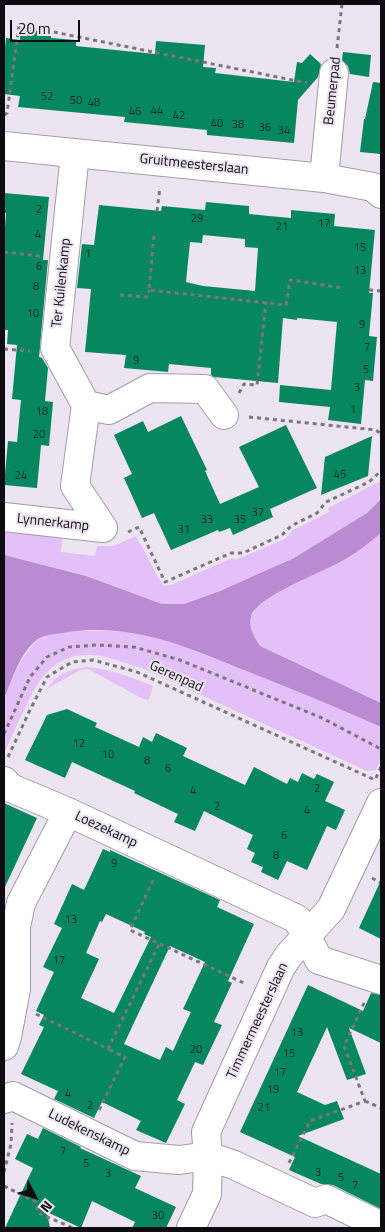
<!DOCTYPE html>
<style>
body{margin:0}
#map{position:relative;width:385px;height:1232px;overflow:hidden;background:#ede4f2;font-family:"Titillium Web",sans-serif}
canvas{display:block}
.frame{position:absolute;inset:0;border:5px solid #0f0c11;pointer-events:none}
.north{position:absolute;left:10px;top:1172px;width:50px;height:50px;-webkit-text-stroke:4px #ede4f2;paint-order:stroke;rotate:130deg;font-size:14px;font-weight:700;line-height:20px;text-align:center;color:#0f0c11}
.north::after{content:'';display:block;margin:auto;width:18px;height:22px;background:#0f0c11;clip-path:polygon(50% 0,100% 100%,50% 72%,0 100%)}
.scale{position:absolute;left:10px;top:20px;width:70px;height:22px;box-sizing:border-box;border:2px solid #0f0c11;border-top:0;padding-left:6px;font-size:15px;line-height:18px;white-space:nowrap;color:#0f0c11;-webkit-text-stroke:4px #ede4f2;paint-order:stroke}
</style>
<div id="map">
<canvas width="385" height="1232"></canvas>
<div class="frame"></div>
<div class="north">N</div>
<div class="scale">20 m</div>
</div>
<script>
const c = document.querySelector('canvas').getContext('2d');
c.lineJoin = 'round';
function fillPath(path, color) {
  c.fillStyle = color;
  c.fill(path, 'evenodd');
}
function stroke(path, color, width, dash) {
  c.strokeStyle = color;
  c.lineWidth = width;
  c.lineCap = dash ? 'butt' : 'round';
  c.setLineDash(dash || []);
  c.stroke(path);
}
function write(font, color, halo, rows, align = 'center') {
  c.font = font + ' "Titillium Web",sans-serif';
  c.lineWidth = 4;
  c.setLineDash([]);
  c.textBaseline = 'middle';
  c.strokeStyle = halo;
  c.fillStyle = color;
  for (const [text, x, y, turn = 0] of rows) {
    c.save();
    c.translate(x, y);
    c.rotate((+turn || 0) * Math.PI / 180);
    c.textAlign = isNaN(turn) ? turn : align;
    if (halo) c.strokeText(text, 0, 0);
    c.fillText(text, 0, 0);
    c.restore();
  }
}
fillPath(new Path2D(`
 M381 481V499L367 513 294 558 220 591 184 604H162L86 576 4 555V527L63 531 61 552 95 556 97 546H114L136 536 158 577 164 586 171 585 232 558 235 560 285 539 293 530 329 512 328 508Z
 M381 533V703L260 646C255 638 248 628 251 617 255 596 328 571 347 558 359 551 370 541 381 533Z
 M73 631H112L135 632 159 637 291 688 381 727V759L376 770 367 771 144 669C127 664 110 656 92 655 53 654 40 677 25 708 18 723 11 738 4 753 4 738 1 712 4 698 6 686 28 646 39 639 48 633 63 633 73 631Z
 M87 667C110 669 131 677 153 686L149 700 143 699 88 669 80 670 47 689C56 674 70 669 87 667Z`), '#e4c0f8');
fillPath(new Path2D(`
 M381 499V533C370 542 359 551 347 558 328 571 255 596 251 617 248 628 255 638 260 646L381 703V727C336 707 290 688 244 670 184 646 134 623 68 632 58 634 46 634 38 639 20 652 13 678 4 698V555L86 576 162 604H184L220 591 294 558 367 513Z`), '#ba8ad3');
fillPath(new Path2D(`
 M21 29 51 32V38L76 40V46L155 54 156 41 205 45 203 67 216 68 215 73 294 82 297 62 302 63 310 54 321 64 318 77 298 100 294 143 207 135V130L124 122 125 117 18 107 20 96 4 94V56L6 38 20 40Z
 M343 52 371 55 369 77 350 74 348 66 342 60Z
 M373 82 381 83V154L360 152 364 119H365Z
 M4 193 49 197 43 260H48L39 357 42 358 48 368 45 401 53 402 49 446 41 445 37 488 4 485 8 441 17 442 21 400 12 399 17 345 7 344 8 330H4V241L6 213H4Z
 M206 202 249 206V214L269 216 291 218V210L335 214 334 226 375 230 369 293H373L369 336 377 337 373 381 365 380 361 424 328 420 330 407 279 402 280 385 331 390 337 322 297 318V320L283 318 278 383 214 377 211 375V368L169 364 168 372 124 368 126 355 85 352 91 289 77 288 82 244 94 245 99 205 161 211 162 206 205 210ZM203 235 245 239V247L258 248 255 291 203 286 186 282 190 242 202 243Z
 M181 416 207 470 205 471 220 504 259 487 239 447 286 425 317 488 270 509 273 517 233 535 230 528 219 532 218 530 171 550 154 513 142 518 124 478 132 474 114 435 143 421 148 432Z
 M372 436 368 476 321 495 325 457Z
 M67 709 97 723 95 727 139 747 143 737 152 742 156 733 187 748 183 756 245 785 254 767 287 784 290 778 298 782 302 773 314 779 317 774 334 782 325 801 345 810 336 830 327 826 307 870 287 861 278 880 261 872 263 867 251 862 255 853 247 849 253 835 204 811 195 831 174 822 178 814 134 793 135 791 72 762 65 778 25 760 47 715Z
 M4 803 37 818 4 889Z
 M103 849 110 852V850L220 900 217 907 254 924 228 981 232 983 214 1022 222 1025 203 1065 195 1062 177 1100 185 1104 166 1143 136 1130 141 1121 102 1102 94 1118 54 1099 58 1091 21 1074 44 1027 39 1025 44 1015 36 1011 54 972 43 967 62 928 54 924 72 884 84 890ZM106 914 145 932 144 934 151 937 114 1013 81 998 99 959 86 953 100 921 102 922ZM170 946 205 962 183 1009 191 1012 182 1031 173 1051 166 1047 160 1060 124 1044Z
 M381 880V939L359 928Z
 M308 985 363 1011 371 993 381 995V1043L349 1028 366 1074 347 1080 327 1027 297 1092 325 1105 337 1101 344 1119 298 1136 381 1174V1209L333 1185 321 1184 289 1170 295 1157 240 1132Z
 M43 1128 81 1147 80 1148 141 1176 135 1188 176 1207 166 1228H132L135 1222 92 1201 81 1228 47 1212 50 1228H5L33 1168 15 1159 27 1134 38 1139Z`), '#078760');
const minor = new Path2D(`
 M4 146 324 178 373 187 381 194
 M75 153 55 348 86 405 75 486 103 528
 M324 178 334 73
 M86 405 109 410 150 388 205 389 224 415
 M4 517 103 528
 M4 781 11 788 68 812
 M4 1046 7 1037 16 989V927L21 903 68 812 297 919 319 960 381 980
 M4 1099 13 1096 135 1156 179 1160 208 1156 234 1165 315 1203 326 1199 381 1226
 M191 1228 207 1194 208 1156 206 1132 281 967 289 955 331 909 381 803`);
stroke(minor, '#a39ba8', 30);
stroke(new Path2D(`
 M337 48 342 4
 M4 115 7 113 19 25 307 83
 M157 211 160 187
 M154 236 149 290 286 305 290 280 343 288
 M4 252 40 256
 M369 290 381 291
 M120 295 148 297 149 290
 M4 349 30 351
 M239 393 244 384 257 385 266 302
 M249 417 376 430 381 434
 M128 532 139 527 165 582 231 553H243L282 535 291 526 317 513 326 502 369 482 381 471
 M4 734 30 677 47 657 69 647 97 645 134 647 180 660 322 718 381 749
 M8 757 30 710 47 677 72 662 93 660 137 672 373 779
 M376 778 381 767
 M372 878 381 883
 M153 880 130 930 246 984
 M36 1014 108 1049 159 944
 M365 1101 381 1108
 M99 1110 125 1057 108 1049
 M289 1163 310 1121 365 1101 344 1046 365 1001
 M4 1172 11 1144 12 1123
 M4 1186 36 1202 38 1213 73 1228`), '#7c767f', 3, [4, 4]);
stroke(minor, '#fff', 28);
write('11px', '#0d2b25', null, [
 ["52",47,97],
 ["50",76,101],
 ["48",94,103],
 ["44",157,111],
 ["46",135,112],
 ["42",179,116],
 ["40",217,124],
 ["38",238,125],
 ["36",265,128],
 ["34",284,131],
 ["2",39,210],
 ["29",197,219],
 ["17",324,224],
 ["21",282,227],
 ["4",38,235],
 ["15",360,248],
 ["1",88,254],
 ["6",39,267],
 ["13",360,271],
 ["8",36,287],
 ["10",33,314],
 ["9",362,325],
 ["7",367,348],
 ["9",136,361],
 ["5",366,370],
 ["3",357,388],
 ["1",353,410],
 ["18",42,412],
 ["20",39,435],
 ["45",340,475],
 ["24",21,476],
 ["37",258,513],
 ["33",207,520],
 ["35",240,520],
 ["31",184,530],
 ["12",79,744],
 ["10",108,755],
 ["8",147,761],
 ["6",168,769],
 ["2",317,789],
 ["4",193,791],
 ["2",217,807],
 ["4",307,811],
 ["6",284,836],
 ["8",276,856],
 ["9",114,864],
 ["13",71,920],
 ["17",59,961],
 ["13",297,1033],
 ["20",196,1050],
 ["15",289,1054],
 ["17",280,1073],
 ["19",273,1090],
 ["4",68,1094],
 ["2",90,1106],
 ["21",264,1108],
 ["7",63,1152],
 ["5",86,1164],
 ["3",318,1173],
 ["3",108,1174],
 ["5",341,1178],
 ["7",355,1186],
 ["30",158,1216]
]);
write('14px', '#0f0c11', '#ede4f2', [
 ["Beumerpad",333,91,-84],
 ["Gruitmeesterslaan",194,165,6],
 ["Ter Kuilenkamp",62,283,-84],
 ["Lynnerkamp",53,523,6],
 ["Gerenpad",176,677,24],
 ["Loezekamp",106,830,25],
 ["Timmermeesterslaan",258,1021,-65],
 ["Ludekenskamp",89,1133,26]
]);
</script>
